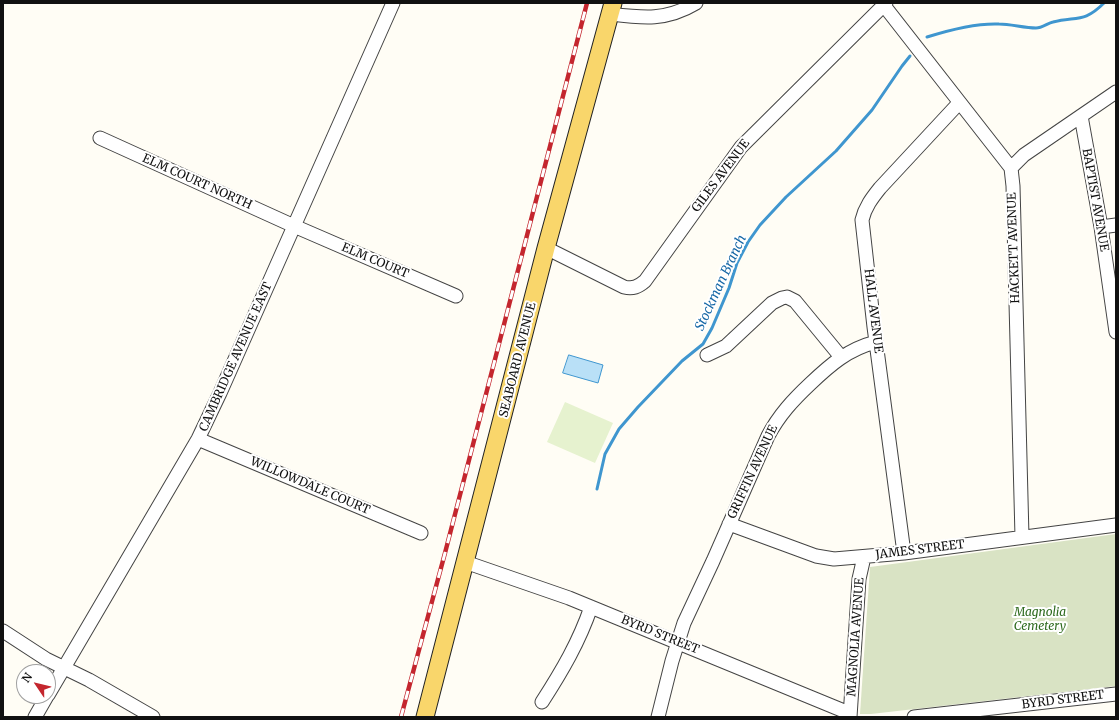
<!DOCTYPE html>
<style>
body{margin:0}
#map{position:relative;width:1119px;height:720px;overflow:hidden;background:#fffdf5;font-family:Merriweather,serif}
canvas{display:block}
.frame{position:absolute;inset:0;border:4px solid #111;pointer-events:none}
.north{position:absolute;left:16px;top:664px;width:40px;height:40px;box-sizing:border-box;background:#fff;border:1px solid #a0a0a0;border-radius:50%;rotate:305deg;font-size:11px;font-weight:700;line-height:16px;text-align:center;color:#111}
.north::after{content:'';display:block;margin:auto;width:14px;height:18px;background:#c4262e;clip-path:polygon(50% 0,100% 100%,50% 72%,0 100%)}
</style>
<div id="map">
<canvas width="1119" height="720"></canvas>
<div class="frame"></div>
<div class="north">N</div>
</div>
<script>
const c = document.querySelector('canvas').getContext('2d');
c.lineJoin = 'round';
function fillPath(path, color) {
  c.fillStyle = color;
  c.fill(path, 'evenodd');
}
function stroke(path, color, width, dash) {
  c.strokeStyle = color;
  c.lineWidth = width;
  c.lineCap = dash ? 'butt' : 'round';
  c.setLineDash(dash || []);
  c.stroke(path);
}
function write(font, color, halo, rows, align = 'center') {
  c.font = font + ' Merriweather,serif';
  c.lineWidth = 4;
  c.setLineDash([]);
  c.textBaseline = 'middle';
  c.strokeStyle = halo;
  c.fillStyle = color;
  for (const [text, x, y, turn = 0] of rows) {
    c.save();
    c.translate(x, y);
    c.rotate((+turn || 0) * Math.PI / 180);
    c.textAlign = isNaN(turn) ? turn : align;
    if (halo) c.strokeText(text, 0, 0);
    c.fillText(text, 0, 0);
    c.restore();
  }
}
fillPath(new Path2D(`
 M1116 534V686L871 714H860L870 567Z`), '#d9e3c4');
fillPath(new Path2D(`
 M565 402 613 423 595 463 547 442Z`), '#e6f2cf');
const water = new Path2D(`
 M569 355 603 365 598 383 563 373Z`);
fillPath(water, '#b9e0f7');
stroke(water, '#3f96cf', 1);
stroke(new Path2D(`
 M927 37C949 30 975 23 999 24 1011 24 1024 28 1036 28 1042 28 1048 23 1053 22 1077 16 1084 23 1104 3
 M597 489 605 454 619 429 638 407 682 361 703 344 712 328 729 288 737 263 748 242 760 225 786 197 836 151 872 110 902 66 910 56`), '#3f96cf', 3);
const minor = new Path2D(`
 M882 3 1011 168 1013 186 1022 537
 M610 14C643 18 666 21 696 3
 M1081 116 1101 227 1116 332
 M100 138 294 226 456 296
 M1011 168 1024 155 1116 92
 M1101 227 1116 225
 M546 248 624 287C633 289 638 287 645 281L741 147 886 3
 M707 355 726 346 772 303 782 298 787 297 795 301 841 357
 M198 439 421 533
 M729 524 816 556 834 559 904 553 1116 525
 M904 553 874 327 862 220C865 207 872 198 880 188L959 103
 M465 562 569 598 844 711 850 717
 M3 631 46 659 89 680 153 717
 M48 695 198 439 220 393 393 3
 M542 702C562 671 579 642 591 607
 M35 717 47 696
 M658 717 672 661 684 623 713 561 768 436C779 415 793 400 810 384 830 365 848 349 876 342
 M850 717 859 579 864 557
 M914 717 1116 694`);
const major = new Path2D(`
 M425 717 546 248 613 3`);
stroke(minor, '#444', 15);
stroke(major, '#222', 19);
stroke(minor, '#fff', 13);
stroke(major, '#f9d66b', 17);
const rail = new Path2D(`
 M401 717 445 553 587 3`);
stroke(rail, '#c4262e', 4.5);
stroke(rail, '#fff', 3, [9]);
write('12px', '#111', '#fff', [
 ["GILES AVENUE",721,176,-53],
 ["ELM COURT NORTH",197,182,24],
 ["BAPTIST AVENUE",1095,200,80],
 ["HACKETT AVENUE",1014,248,-92],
 ["ELM COURT",375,261,23],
 ["HALL AVENUE",873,311,83],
 ["CAMBRIDGE AVENUE EAST",236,357,-66],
 ["SEABOARD AVENUE",518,360,-76],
 ["GRIFFIN AVENUE",753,472,-65],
 ["WILLOWDALE COURT",310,486,23],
 ["JAMES STREET",920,550,-7],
 ["BYRD STREET",660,635,22],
 ["MAGNOLIA AVENUE",856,637,-86],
 ["BYRD STREET",1063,700,-7]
]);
write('italic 12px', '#2f6b1f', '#fff', [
 ["Magnolia",1040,613],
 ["Cemetery",1040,627]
]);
write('italic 13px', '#1768a6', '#fff', [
 ["Stockman Branch",721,283,-65]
]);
</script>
